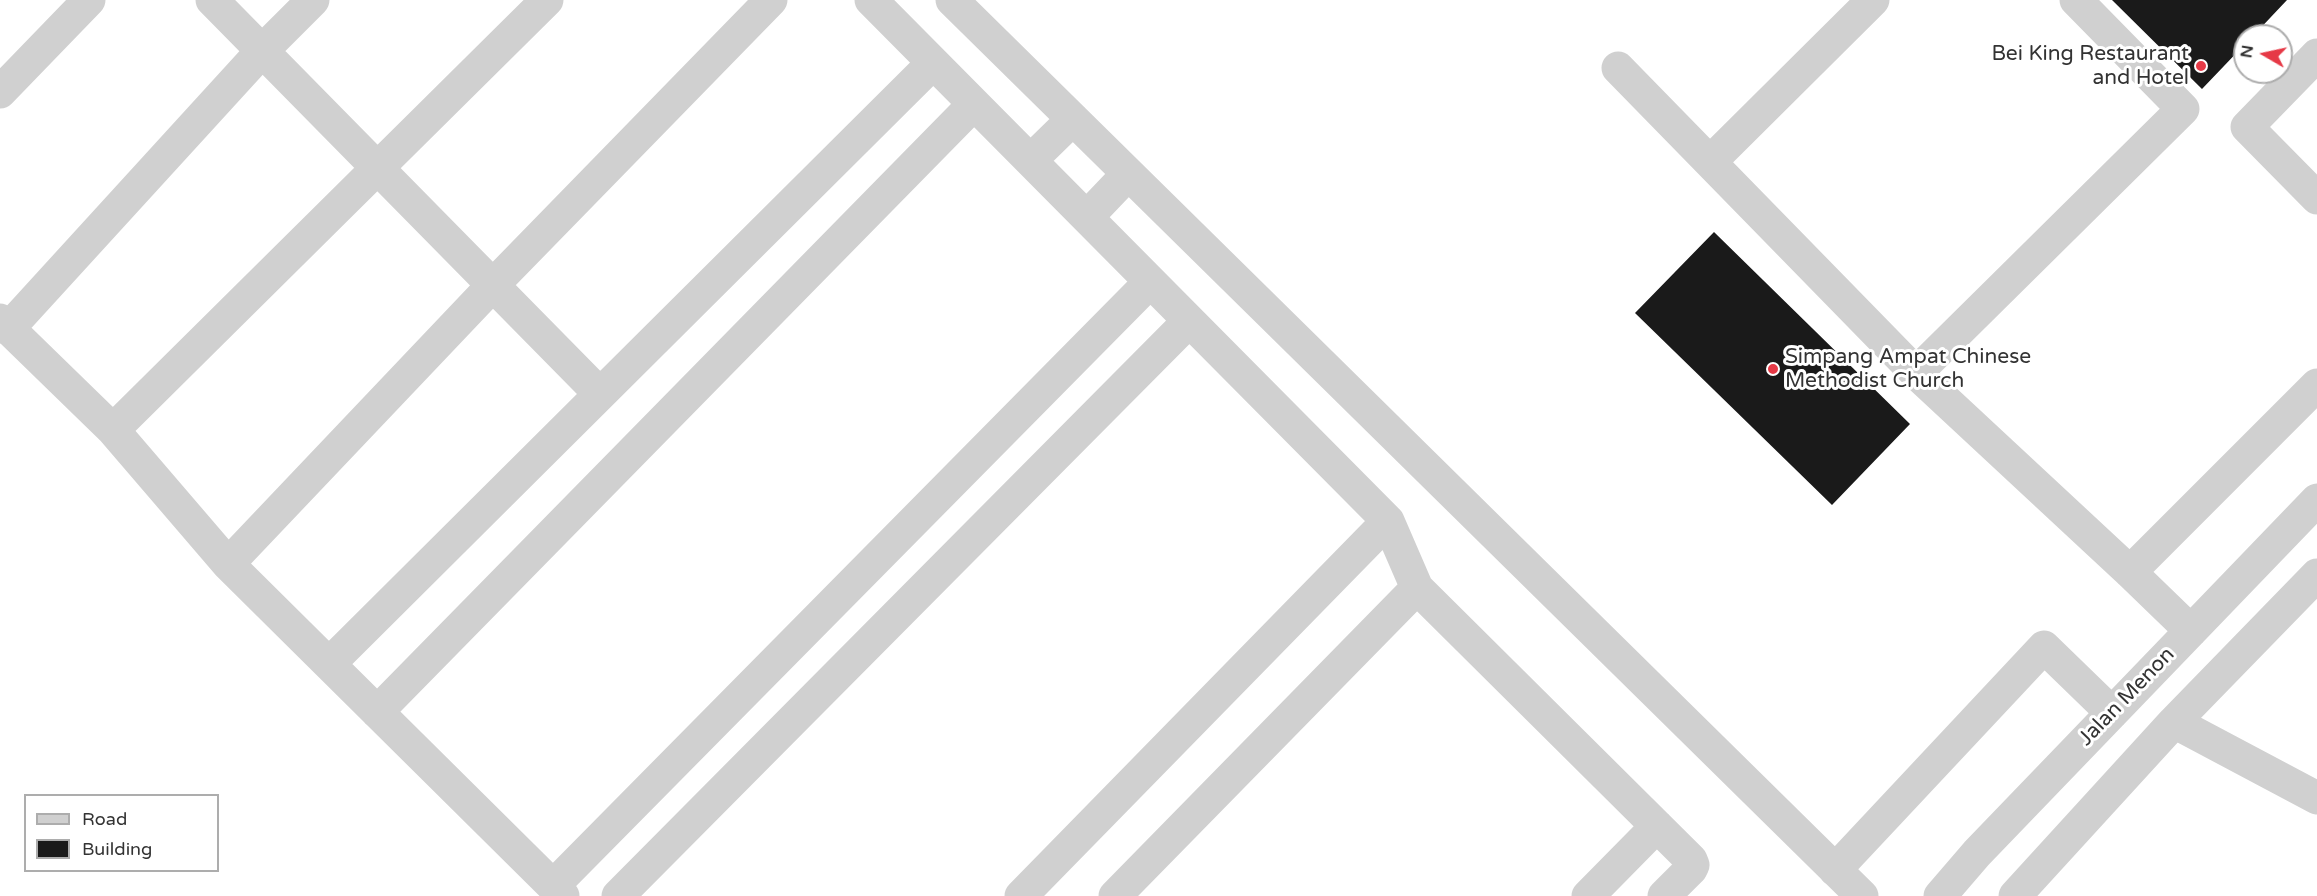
<!DOCTYPE html>
<style>
body{margin:0}
#map{position:relative;width:2317px;height:896px;overflow:hidden;background:#fff;font-family:"Varela Round",sans-serif}
canvas{display:block}
.legend{position:absolute;left:24px;top:794px;width:195px;height:78px;box-sizing:border-box;background:#fff;border:2px solid #adadad;margin:0;padding:8px 10px;list-style:none;font-size:18px;color:#333}
.legend li{display:flex;align-items:center;gap:12px;height:30px}
.legend b{width:30px;border:2px solid #adadad}
.north{position:absolute;left:2233px;top:24px;width:60px;height:60px;box-sizing:border-box;background:#fff;border:2px solid #adadad;border-radius:50%;rotate:279deg;font-size:16px;font-weight:700;line-height:24px;text-align:center;color:#333}
.north::after{content:'';display:block;margin:auto;width:21px;height:27px;background:#e63946;clip-path:polygon(50% 0,100% 100%,50% 72%,0 100%)}
</style>
<div id="map">
<canvas width="2317" height="896"></canvas>
<ul class="legend">
<li><b style="height:8px;background:#d0d0d0"></b>Road</li>
<li><b style="height:16px;background:#1a1a1a"></b>Building</li>
</ul>
<div class="north">N</div>
</div>
<script>
const c = document.querySelector('canvas').getContext('2d');
c.lineJoin = 'round';
function fillPath(path, color) {
  c.fillStyle = color;
  c.fill(path, 'evenodd');
}
function stroke(path, color, width, dash) {
  c.strokeStyle = color;
  c.lineWidth = width;
  c.lineCap = dash ? 'butt' : 'round';
  c.setLineDash(dash || []);
  c.stroke(path);
}
function write(font, color, halo, rows, align = 'center') {
  c.font = font + ' "Varela Round",sans-serif';
  c.lineWidth = 6;
  c.setLineDash([]);
  c.textBaseline = 'middle';
  c.strokeStyle = halo;
  c.fillStyle = color;
  for (const [text, x, y, turn = 0] of rows) {
    c.save();
    c.translate(x, y);
    c.rotate((+turn || 0) * Math.PI / 180);
    c.textAlign = isNaN(turn) ? turn : align;
    if (halo) c.strokeText(text, 0, 0);
    c.fillText(text, 0, 0);
    c.restore();
  }
}
fillPath(new Path2D(`
 M2112 0H2287L2253 36H2245V44L2202 89Z
 M1714 232 1910 424 1832 505 1635 313Z`), '#1a1a1a');
stroke(new Path2D(`
 M212 0 600 394
 M871 0 1388 521 1417 588 1691 860 1693 865 1691 869 1664 896
 M952 0 1862 896
 M2317 55 2247 127 2317 198
 M1618 68 1916 373 2130 572 2191 631
 M0 92 89 0
 M1031 160 1073 119
 M1710 162 1873 0
 M1087 217 1128 174
 M0 320 113 430 228 564 563 896
 M8 329 262 51 313 0
 M1916 373 2183 109 2076 0
 M113 430 547 0
 M228 564 493 285 771 0
 M2130 572 2317 385
 M329 664 933 63
 M377 712 974 104
 M2174 722 2317 798
 M1835 870 2044 647 2112 713
 M553 886 1150 282
 M618 896 1189 321
 M1021 896 1388 521
 M1115 896 1417 588
 M1588 896 1657 826
 M1940 896 1977 853 2317 500
 M2015 896 2174 722 2317 575`), '#d0d0d0', 33);
for (const [x, y, r, color] of [
 [2201,66,6,"#e63946"],
 [1773,369,6,"#e63946"]
]) {
  const dot = new Path2D();
  dot.arc(x, y, r, 0, 2 * Math.PI);
  c.fillStyle = color;
  c.fill(dot);
  stroke(dot, '#fff', 2);
}
write('21px', '#333', '#fff', [
 ["Bei King Restaurant",2189,54],
 ["and Hotel",2189,78],
 ["Simpang Ampat Chinese",1785,357,"left"],
 ["Methodist Church",1785,381,"left"]
], 'right');
write('21px', '#333', '#fff', [
 ["Jalan Menon",2127,697,-46]
]);
</script>
